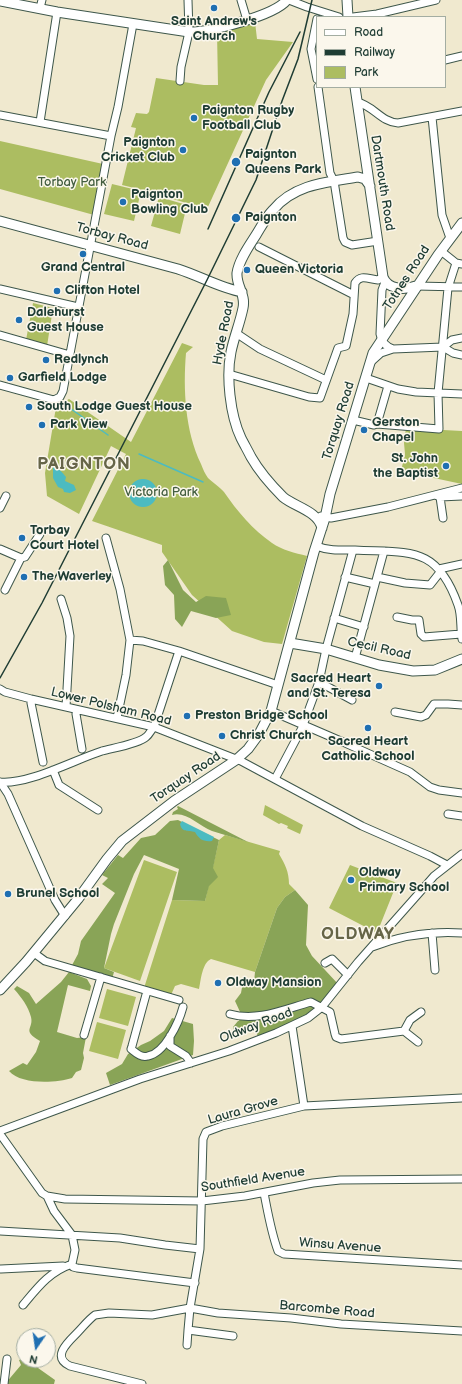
<!DOCTYPE html>
<style>
body{margin:0}
#map{position:relative;width:462px;height:1384px;overflow:hidden;background:#f0e9cf;font-family:"Balsamiq Sans",sans-serif}
canvas{display:block}
.legend{position:absolute;left:316px;top:16px;width:130px;height:72px;box-sizing:border-box;background:#fbf7ec;border:1px solid #a3ada2;margin:0;padding:5px 7px;list-style:none;font-size:12px;color:#1f3d34}
.legend li{display:flex;align-items:center;gap:8px;height:20px}
.legend b{width:20px;border:1px solid #a3ada2}
.north{position:absolute;left:16px;top:1328px;width:40px;height:40px;box-sizing:border-box;background:#fbf7ec;border:1px solid #a3ada2;border-radius:50%;rotate:193deg;font-size:11px;font-weight:700;line-height:16px;text-align:center;color:#1f3d34}
.north::after{content:'';display:block;margin:auto;width:14px;height:18px;background:#1f6fb2;clip-path:polygon(50% 0,100% 100%,50% 72%,0 100%)}
</style>
<div id="map">
<canvas width="462" height="1384"></canvas>
<ul class="legend">
<li><b style="height:5px;background:#fff"></b>Road</li>
<li><b style="height:5px;background:#1f3d34"></b>Railway</li>
<li><b style="height:11px;background:#acbd61"></b>Park</li>
</ul>
<div class="north">N</div>
</div>
<script>
const c = document.querySelector('canvas').getContext('2d');
c.lineJoin = 'round';
function fillPath(path, color) {
  c.fillStyle = color;
  c.fill(path, 'evenodd');
}
function stroke(path, color, width, dash) {
  c.strokeStyle = color;
  c.lineWidth = width;
  c.lineCap = dash ? 'butt' : 'round';
  c.setLineDash(dash || []);
  c.stroke(path);
}
function write(font, color, halo, rows, align = 'center') {
  c.font = font + ' "Balsamiq Sans",sans-serif';
  c.lineWidth = 3;
  c.setLineDash([]);
  c.textBaseline = 'middle';
  c.strokeStyle = halo;
  c.fillStyle = color;
  for (const [text, x, y, turn = 0] of rows) {
    c.save();
    c.translate(x, y);
    c.rotate((+turn || 0) * Math.PI / 180);
    c.textAlign = isNaN(turn) ? turn : align;
    if (halo) c.strokeText(text, 0, 0);
    c.fillText(text, 0, 0);
    c.restore();
  }
}
fillPath(new Path2D(`
 M255 22 257 39 293 42 266 80 207 209 159 195V194L122 185 136 128 131 127 136 113 147 114 149 112 156 78 204 85H218L217 32Z
 M0 141 103 164 94 215 0 189Z
 M112 184 141 191 134 221 104 214Z
 M159 197 187 205 180 234 151 226Z
 M33 303 53 308 47 346 26 340Z
 M182 343 193 347 186 353C183 389 185 431 201 464 203 469 205 474 208 478 213 483 220 487 224 492 237 511 253 530 272 543 282 550 295 553 307 556L282 644 264 642 232 631 192 595 162 552V545L92 521 126 454 111 446 79 514 47 496 45 473 56 407 69 399 131 442Z
 M406 428 462 431V484L401 471 405 454 404 443Z
 M265 805 303 825 300 834 287 828 288 826 281 823 279 824 263 815Z
 M225 835 280 851 279 854C285 864 289 872 289 884L295 890 285 897 277 908 255 972 211 959C202 963 201 980 199 989L181 984 175 986 171 995 144 988 172 900 205 901 219 840Z
 M144 860 177 872 140 981 104 968Z
 M350 865 397 883 377 933 329 908Z
 M107 989 136 997 128 1026 99 1018Z
 M97 1022 126 1030 118 1059 89 1051Z`), '#acbd61');
fillPath(new Path2D(`
 M168 560 183 590 196 602 206 596 226 598 231 615 216 618 191 611 182 627 175 619 174 595 165 585 163 566Z
 M178 806 248 842C236 838 224 835 212 831 199 826 186 811 172 815L173 812 178 809 177 807Z
 M178 820 219 840 213 868 218 877 209 886 205 901 172 900 179 869 144 855 134 874 114 924 111 934 104 968 114 972 112 979 71 967 78 954 81 941 115 893 102 884 108 878 102 875 118 855 123 858 141 838 155 835 170 821Z
 M295 890 308 905 306 945 312 956 339 985 308 1018 258 1037 255 1028 245 1031 244 1028 234 1032 233 1027 238 1021H239L241 1014 235 1001 241 993 243 982 246 980 254 982 255 972 277 908 285 897Z
 M69 972 87 979 91 986 90 991 68 985 57 1032 77 1038 86 1037 83 1053 84 1058 81 1070 76 1072 72 1078C56 1083 21 1085 9 1071L23 1063 27 1065 36 1052 40 1041C21 1030 34 1029 31 1017 28 1006 22 998 14 989L17 986 29 993 36 1004 61 982Z
 M172 1018 193 1024 194 1041 193 1055 110 1085 106 1073 122 1064 128 1054 141 1045 150 1041 164 1031Z
 M22 1359 29 1365 31 1363 55 1380 54 1384H5L21 1365 19 1360Z`), '#89a457');
fillPath(new Path2D(`
 M53 467C59 468 62 472 66 477L65 481 74 485 76 490 70 493 64 492 63 489 58 487 53 478Z
 M129 493a14 14 0 1 1 28 0a14 14 0 1 1-28 0Z
 M182 821 214 837 212 841C203 842 199 839 195 832 188 830 182 833 180 824Z`), '#4cbbc1');
stroke(new Path2D(`
 M64 404 108 435
 M139 454 203 482`), '#4cbbc1', 1.5);
const minor = new Path2D(`
 M241 0 247 20
 M289 0 307 7 339 17
 M40 8 42 0
 M353 17 377 14 436 0
 M317 19 311 49 317 79
 M445 60 462 56
 M180 81 181 67 189 32 188 0
 M318 87 330 173 334 181 343 238 345 242 352 245 378 241
 M357 102C374 106 381 122 398 123L462 111
 M0 115 111 136
 M432 117 442 215 450 238
 M40 122 57 12
 M259 247 354 295
 M441 251 456 263 462 264
 M385 282 382 290 380 334C382 342 385 346 393 349
 M416 286 462 287
 M0 289 78 307
 M236 333 260 349 326 380
 M0 335 70 355
 M462 338 452 340 443 347 453 353 462 355
 M371 362 381 353 393 349 443 347
 M229 374 309 397 320 398 338 348 346 346 353 314 355 283C361 274 368 279 378 280L383 277
 M366 378 398 389 416 392 462 394
 M0 385 54 400 60 397 63 391 111 136 118 107 133 24
 M353 420 374 425 377 424 439 429 438 393 448 288 456 263
 M377 424 388 386
 M435 495 440 497 462 496
 M440 497 443 518
 M0 508 6 496
 M321 516 331 518 388 507 462 488
 M106 538 120 589 130 640 126 675 117 718
 M316 546C329 551 342 550 355 550 410 553 437 545 458 605 462 616 460 628 462 639
 M0 549 21 558
 M439 569 462 564
 M345 577 375 584
 M377 577 405 583 430 585 441 571
 M5 590 21 558 25 557 40 534
 M61 599 67 618 70 636 66 707
 M397 617 412 620H419L421 634 424 637 461 634
 M334 618 364 627
 M130 640 143 641 179 651 278 685
 M355 658 384 551
 M319 682 352 700
 M0 689 5 692 31 699 154 727 241 761 362 826 430 856 447 865
 M31 699V703L43 762
 M77 710 76 714 82 749
 M271 711 343 742
 M395 712 421 717 426 715 434 704H448L462 705
 M345 743 410 772 430 787 439 790 462 793
 M53 770 59 785 98 810
 M275 779 302 728 319 682 326 649 353 550
 M0 782C28 785 74 760 102 751 113 748 138 744 146 737 149 735 151 730 154 727L179 651
 M0 782 8 794 55 900 65 916
 M448 814 462 816
 M432 933 435 970
 M372 947C400 936 432 931 462 933
 M34 953 45 961 179 1000
 M325 963 332 959 348 975
 M147 991 132 1046 131 1049C136 1053 141 1058 148 1056 165 1053 179 1022 183 1007
 M230 1014C257 1022 285 1009 311 1002L330 1012 335 1034 336 1037 341 1039 404 1031 410 1020 421 1012
 M292 1026 304 1106
 M404 1031 418 1042
 M84 1035 101 977
 M170 1036V1046L186 1056 191 1063
 M0 1131 140 1079 229 1051 276 1033 308 1018 322 1007 358 962 420 892 434 876 462 854
 M0 1134 42 1193 47 1196 54 1211 72 1235 75 1250 72 1264
 M264 1193C268 1213 271 1232 278 1251L284 1254 462 1265
 M47 1196 65 1199 202 1201 245 1196 313 1183 340 1180 462 1179
 M0 1231 120 1238 165 1245 200 1249
 M72 1264 73 1267 77 1268 195 1283
 M1 1269 63 1266
 M23 1305C38 1287 49 1272 72 1264
 M233 1336 188 1330 190 1308 200 1249 203 1139 206 1132 222 1126 304 1106 462 1098
 M187 1345 188 1330
 M4 1384 7 1359
 M142 1384 70 1366C51 1357 68 1342 77 1333 83 1327 88 1320 95 1315L109 1313 152 1315 190 1308 218 1313 291 1318 341 1324 462 1331`);
const major = new Path2D(`
 M347 0 348 17
 M0 1 57 12 189 32C210 32 274 16 287 0
 M355 87 383 277C388 290 405 290 416 286
 M0 221 178 269C200 276 220 288 242 292
 M322 528C318 511 295 507 283 497 271 485 259 471 251 457 248 451 244 444 241 438 230 415 226 376 231 352 234 337 240 323 243 308 246 294 236 286 237 273 239 260 249 246 256 235 261 227 266 217 273 210 294 184 328 182 358 177L365 179 370 186
 M290 643 326 649 379 665 413 671 435 670 462 659
 M0 990 26 962 78 899 107 859 122 841 174 801 236 760 248 749 259 734 271 711 314 552 325 518 330 494 373 353 438 255 462 223`);
stroke(minor, '#3e574b', 9);
stroke(major, '#3e574b', 11);
stroke(minor, '#fff', 7);
stroke(major, '#fff', 9);
stroke(new Path2D(`
 M208 229 269 92 300 32
 M0 678 42 603 207 280 256 180 282 101 298 59 312 0`), '#1f3d34', 1.5);
for (const [x, y, r, color] of [
 [214,8,4,"#1f6fb2"],
 [194,118,4,"#1f6fb2"],
 [183,150,4,"#1f6fb2"],
 [236,162,5,"#1f6fb2"],
 [123,202,4,"#1f6fb2"],
 [236,218,5,"#1f6fb2"],
 [83,254,4,"#1f6fb2"],
 [247,270,4,"#1f6fb2"],
 [57,291,4,"#1f6fb2"],
 [19,320,4,"#1f6fb2"],
 [46,360,4,"#1f6fb2"],
 [10,378,4,"#1f6fb2"],
 [29,407,4,"#1f6fb2"],
 [42,425,4,"#1f6fb2"],
 [364,430,4,"#1f6fb2"],
 [446,466,4,"#1f6fb2"],
 [22,538,4,"#1f6fb2"],
 [24,577,4,"#1f6fb2"],
 [379,686,4,"#1f6fb2"],
 [187,716,4,"#1f6fb2"],
 [368,728,4,"#1f6fb2"],
 [222,736,4,"#1f6fb2"],
 [351,880,4,"#1f6fb2"],
 [8,894,4,"#1f6fb2"],
 [218,983,4,"#1f6fb2"]
]) {
  const dot = new Path2D();
  dot.arc(x, y, r, 0, 2 * Math.PI);
  c.fillStyle = color;
  c.fill(dot);
  stroke(dot, '#fbf7ec', 1.5);
}
write('bold 13px', '#1f3d34', '#fbf7ec', [
 ["Saint Andrew's",214,22,"center"],
 ["Church",214,37,"center"],
 ["Paignton Rugby",202,111],
 ["Football Club",202,126],
 ["Paignton",175,143,"right"],
 ["Cricket Club",175,158,"right"],
 ["Paignton",245,155],
 ["Queens Park",245,170],
 ["Paignton",131,195],
 ["Bowling Club",131,210],
 ["Paignton",245,218],
 ["Grand Central",83,268,"center"],
 ["Queen Victoria",255,270],
 ["Clifton Hotel",65,291],
 ["Dalehurst",27,313],
 ["Guest House",27,328],
 ["Redlynch",54,360],
 ["Garfield Lodge",18,378],
 ["South Lodge Guest House",37,407],
 ["Gerston",372,423],
 ["Chapel",372,438],
 ["Park View",50,425],
 ["St. John",438,459,"right"],
 ["the Baptist",438,474,"right"],
 ["Torbay",30,531],
 ["Court Hotel",30,546],
 ["The Waverley",32,577],
 ["Sacred Heart",371,679,"right"],
 ["and St. Teresa",371,694,"right"],
 ["Preston Bridge School",195,716],
 ["Christ Church",230,736],
 ["Sacred Heart",368,742,"center"],
 ["Catholic School",368,757,"center"],
 ["Oldway",359,873],
 ["Primary School",359,888],
 ["Brunel School",16,894],
 ["Oldway Mansion",226,983]
], 'left');
write('13px', '#425d3f', '#fbf7ec', [
 ["Torbay Park",72,183],
 ["Victoria Park",161,493]
]);
write('13px', '#1f3d34', '#fbf7ec', [
 ["Dartmouth Road",382,183,81],
 ["Torbay Road",112,237,15],
 ["Totnes Road",407,278,-57],
 ["Hyde Road",224,333,-79],
 ["Torquay Road",339,421,-73],
 ["Cecil Road",379,649,13],
 ["Lower Polsham Road",111,707,14],
 ["Torquay Road",186,778,-34],
 ["Oldway Road",256,1026,-21],
 ["Laura Grove",243,1111,-16],
 ["Southfield Avenue",253,1180,-9],
 ["Winsu Avenue",340,1246,4],
 ["Barcombe Road",327,1310,5]
]);
c.letterSpacing = '1px';
write('bold 17px', '#666548', '#fbf7ec', [
 ["PAIGNTON",84,465],
 ["OLDWAY",358,935]
]);
c.letterSpacing = '0px';
</script>
